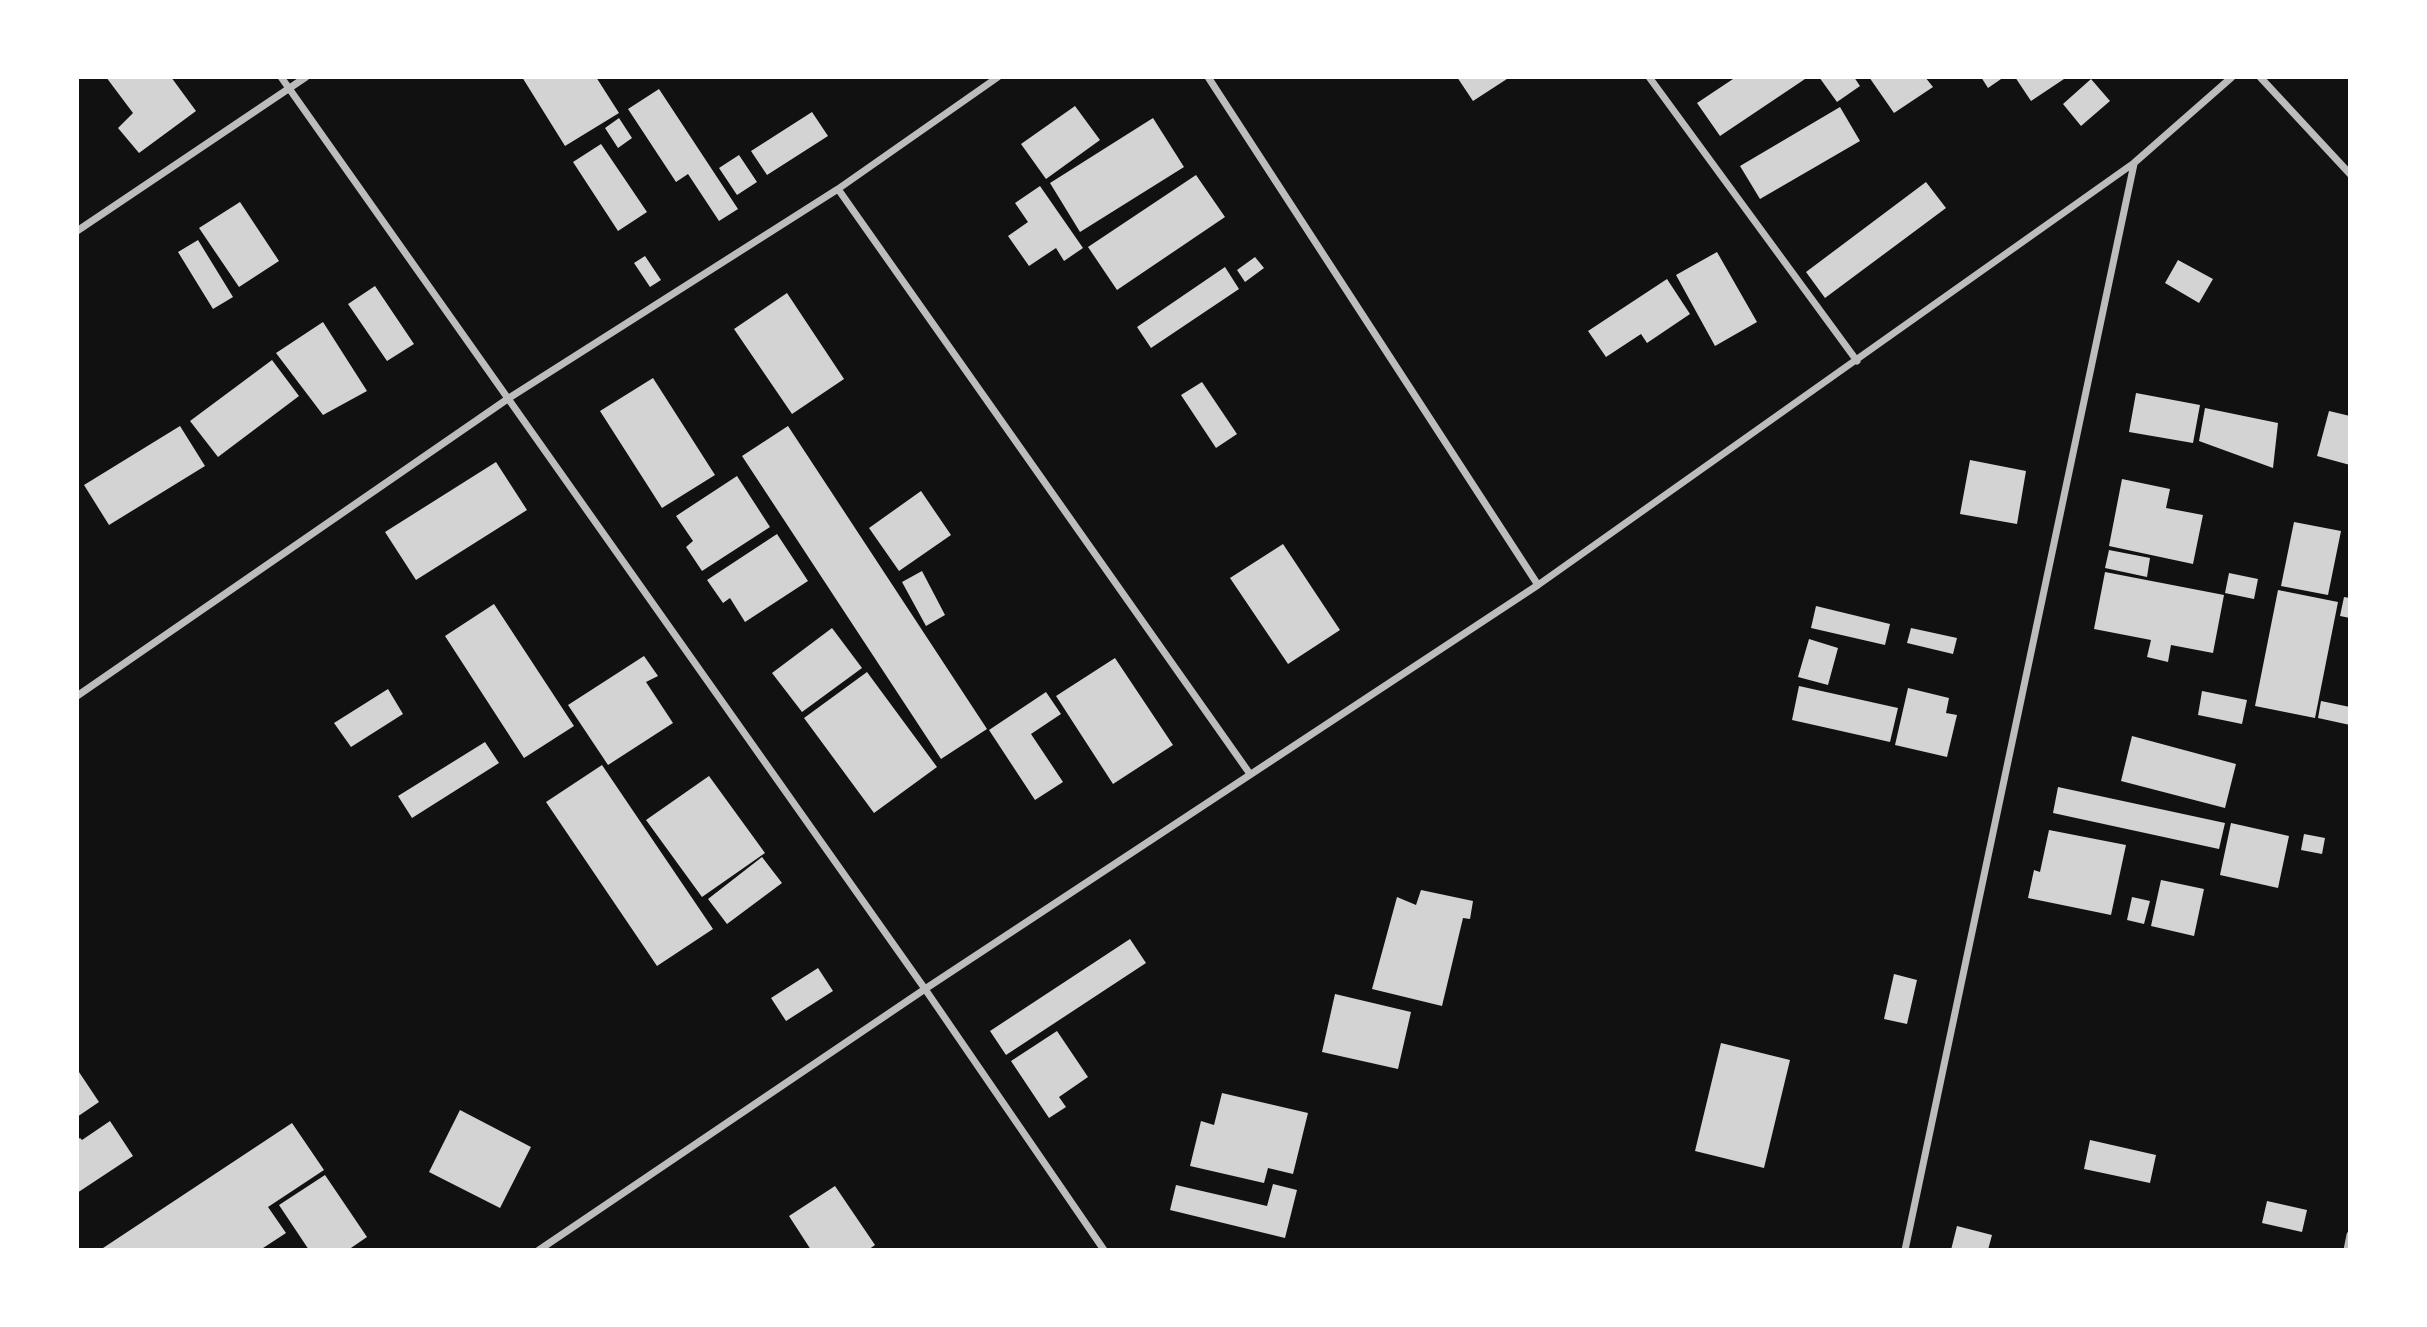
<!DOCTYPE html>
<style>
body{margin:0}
#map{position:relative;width:2427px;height:1327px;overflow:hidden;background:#111;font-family:Roboto,sans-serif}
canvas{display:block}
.frame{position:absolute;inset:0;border:79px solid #fff;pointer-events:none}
</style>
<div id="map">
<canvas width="2427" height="1327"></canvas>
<div class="frame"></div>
</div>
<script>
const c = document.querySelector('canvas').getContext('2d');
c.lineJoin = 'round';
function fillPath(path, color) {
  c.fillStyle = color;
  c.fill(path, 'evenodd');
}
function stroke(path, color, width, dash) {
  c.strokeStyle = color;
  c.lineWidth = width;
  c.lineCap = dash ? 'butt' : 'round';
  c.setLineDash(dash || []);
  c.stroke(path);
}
fillPath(new Path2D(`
 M106 77H171L196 111 139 153 118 128 133 113Z
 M522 77H596L619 113 565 146Z
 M1457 77H1510L1473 101Z
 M1736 77H1808L1720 136 1697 103Z
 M1819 77H1854L1860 86 1837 102Z
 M1869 77H1925L1933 87 1894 113Z
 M1981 77H2004L1988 88Z
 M2015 77H2067L2031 101Z
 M2091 79 2110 101 2081 126 2063 104Z
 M659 89 738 209 719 221 688 174 676 182 628 109Z
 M1075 106 1100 140 1046 179 1021 144Z
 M1840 107 1860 141 1760 199 1740 166Z
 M812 112 828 136 767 175 751 151Z
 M619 118 632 138 618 148 605 128Z
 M1153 118 1184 167 1080 232 1050 183Z
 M601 144 647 212 618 231 573 162Z
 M739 155 757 182 737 195 719 168Z
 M1196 175 1225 217 1117 290 1088 247Z
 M1926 182 1946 208 1825 298 1806 272Z
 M1040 186 1083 248 1064 261 1056 248 1029 266 1008 236 1028 222 1015 203Z
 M240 202 279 261 239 287 199 228Z
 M198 240 233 297 213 309 178 252Z
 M1717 252 1757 322 1715 346 1676 275Z
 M645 256 661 280 650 287 634 263Z
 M1255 257 1264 268 1245 282 1237 270Z
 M2178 260 2213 279 2199 303 2165 283Z
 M1225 267 1239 289 1151 348 1137 327Z
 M1667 279 1690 314 1647 343 1641 334 1606 357 1588 331Z
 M375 286 414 344 387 361 348 304Z
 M787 293 844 379 792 414 734 329Z
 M323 322 367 391 323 415 276 353Z
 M272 360 299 396 218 457 190 421Z
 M653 378 715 475 662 508 600 411Z
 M1202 382 1237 434 1216 448 1181 395Z
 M2136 393 2200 405 2193 443 2129 432Z
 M2205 408 2278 423 2273 468 2199 441Z
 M2329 411 2350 416V465L2317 456Z
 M180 426 205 466 109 525 84 485Z
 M788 426 987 729 941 759 742 456Z
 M1970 460 2026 471 2017 524 1960 514Z
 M496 462 527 510 416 580 385 532Z
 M737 476 770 527 702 571 686 547 693 541 676 516Z
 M2122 479 2170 489 2166 508 2203 515 2193 564 2109 546Z
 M921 491 951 535 899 571 869 528Z
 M2294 522 2341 531 2328 595 2281 586Z
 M777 534 808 581 745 622 730 598 723 603 707 580Z
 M1283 544 1340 630 1288 664 1230 578Z
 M2109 550 2150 558 2147 577 2105 568Z
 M922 571 945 615 926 626 902 582Z
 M2105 572 2224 595 2213 653 2171 645 2168 662 2147 657 2151 640 2094 629Z
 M2229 573 2258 579 2254 599 2225 593Z
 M2278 590 2338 602 2315 718 2255 706Z
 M2344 597 2350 598V618L2340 616Z
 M494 604 574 726 524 758 445 636Z
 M1816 606 1890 624 1885 645 1811 628Z
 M832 628 862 668 802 712 772 673Z
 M1911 628 1957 638 1953 654 1907 643Z
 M1809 639 1838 648 1828 685 1798 677Z
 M644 656 658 676 646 682 673 723 608 765 568 705Z
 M1115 658 1173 745 1113 784 1056 696Z
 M867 672 937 767 874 813 804 718Z
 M1799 686 1898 708 1890 742 1792 720Z
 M1908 688 1949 698 1946 713 1957 715 1947 757 1895 745Z
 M388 689 403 714 351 747 334 723Z
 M2202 691 2247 700 2242 724 2198 715Z
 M1046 692 1061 714 1031 734 1063 782 1035 800 989 730Z
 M2321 701 2350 707V725L2318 718Z
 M2132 736 2236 764 2225 808 2121 781Z
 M485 742 499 763 412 818 398 796Z
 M602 765 713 929 657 966 546 802Z
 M709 776 765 853 702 897 646 820Z
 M2058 787 2225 823 2219 849 2053 813Z
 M2231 823 2289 836 2278 888 2220 875Z
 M2049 830 2126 845 2111 915 2028 898 2034 870 2040 872Z
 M2304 834 2325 838 2322 854 2301 850Z
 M762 857 782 883 727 924 708 899Z
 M2161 880 2204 889 2194 936 2151 926Z
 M1421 890 1473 901 1470 919 1463 918 1442 1006 1372 989 1397 897 1416 905Z
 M2132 897 2150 901 2144 924 2127 920Z
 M1130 939 1146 963 1006 1055 990 1031Z
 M818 968 833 991 786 1021 771 998Z
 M1894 974 1917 980 1907 1024 1884 1019Z
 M1335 994 1411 1012 1398 1069 1322 1052Z
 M1057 1031 1088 1077 1059 1097 1066 1107 1049 1118 1011 1061Z
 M1721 1043 1790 1060 1764 1168 1695 1151Z
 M77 1069 99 1102 77 1117Z
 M1222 1093 1308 1113 1293 1174 1268 1168 1264 1183 1190 1166 1201 1121 1214 1125Z
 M460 1110 531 1147 500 1208 429 1172Z
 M110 1121 133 1156 77 1193V1140L80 1138 82 1140Z
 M292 1123 324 1170 268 1207 286 1233 260 1250H100Z
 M2090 1140 2156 1155 2150 1183 2084 1169Z
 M325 1175 367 1237 348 1250H309L279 1205Z
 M1273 1184 1297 1190 1285 1238 1170 1210 1176 1185 1267 1206Z
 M835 1186 875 1245 868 1250H811L789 1216Z
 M2267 1201 2307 1210 2302 1232 2262 1223Z
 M1957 1226 1992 1235 1988 1250H1951Z`), '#d3d3d3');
stroke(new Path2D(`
 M281 77 925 989 1104 1250
 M1208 77 1538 585
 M1649 77 1857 361
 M2260 77 2350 174
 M838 189 1250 774
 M77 231 306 77
 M77 696 509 398 838 189 998 77
 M539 1250 925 989 1538 585 2134 163 2232 77
 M1905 1250 2134 164
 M2347 1250 2350 1235`), '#bcbcbc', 7);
</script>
